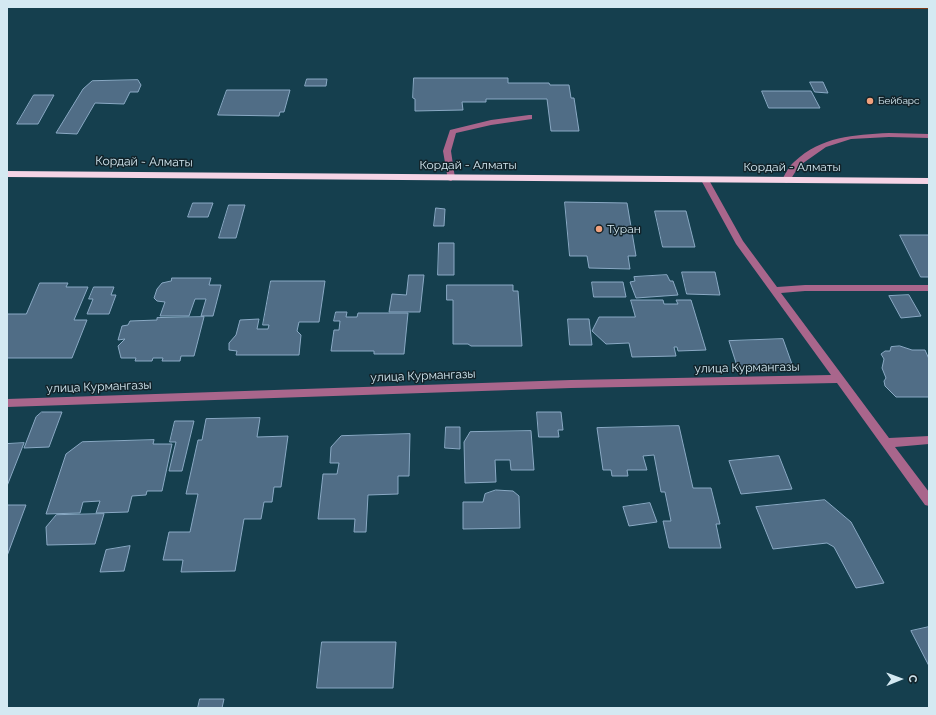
<!DOCTYPE html>
<meta charset="utf-8">
<style>
body{margin:0}
#map{position:relative;width:936px;height:715px;overflow:hidden;background:#153f4e;font-family:Raleway,sans-serif}
canvas{display:block}
.frame{position:absolute;inset:0;border:8px solid #d4e9f2;pointer-events:none}
.north{position:absolute;left:880px;top:659px;width:40px;height:40px;-webkit-text-stroke:3px #12232a;paint-order:stroke;rotate:89deg;font-size:11px;font-weight:700;line-height:16px;text-align:center;color:#d4e9f2}
.north::after{content:'';display:block;margin:auto;width:14px;height:18px;background:#d4e9f2;clip-path:polygon(50% 0,100% 100%,50% 72%,0 100%)}
</style>
<div id="map">
<canvas width="936" height="715"></canvas>
<div class="frame"></div>
<div class="north">С</div>
</div>
<script>
const c = document.querySelector('canvas').getContext('2d');
c.lineJoin = 'round';
function fillPath(path, color) {
  c.fillStyle = color;
  c.fill(path, 'evenodd');
}
function stroke(path, color, width, dash) {
  c.strokeStyle = color;
  c.lineWidth = width;
  c.lineCap = dash ? 'butt' : 'round';
  c.setLineDash(dash || []);
  c.stroke(path);
}
function write(font, color, halo, rows, align = 'center') {
  c.font = font + ' Raleway,sans-serif';
  c.lineWidth = 3;
  c.setLineDash([]);
  c.textBaseline = 'middle';
  c.strokeStyle = halo;
  c.fillStyle = color;
  for (const [text, x, y, turn = 0] of rows) {
    c.save();
    c.translate(x, y);
    c.rotate((+turn || 0) * Math.PI / 180);
    c.textAlign = isNaN(turn) ? turn : align;
    if (halo) c.strokeText(text, 0, 0);
    c.fillText(text, 0, 0);
    c.restore();
  }
}
fillPath(new Path2D(`
 M367 7H929V9Z`), '#7e3916');
const building = new Path2D(`
 M414 78H508V83H549L550 85H569L571 98H574L579 131H551L547 99H486V102H462L463 110 415 111V99L413 98Z
 M307 79H327L326 86H305Z
 M138 80 141 85 138 92H130L124 104 95 103 77 134 56 133 83 89 92 81Z
 M810 82H823L828 93 815 92Z
 M227 90H290L284 112H280L279 116 218 115Z
 M762 91H811L820 108H769Z
 M34 95H54L38 124H17Z
 M565 202 627 203 636 256H628L630 269 589 268 587 256H570Z
 M193 203H213L208 217H188Z
 M229 205H245L236 238H219Z
 M436 208 445 209 444 226H434Z
 M655 211H686L695 247H663Z
 M900 235H929V277H921Z
 M439 243H454V275H438Z
 M682 272H715L720 295 687 294Z
 M409 275H424L420 312H389L392 294 406 295Z
 M667 275 670 281H673L678 295 636 298 630 282 635 281 634 277Z
 M172 278H211L209 285H221L213 316H201L206 299H195L189 316H160L165 302 157 301 154 298 157 289 162 283 171 281Z
 M271 281H325L319 322H299L297 331 301 335 299 355H236L237 351 229 350V343L236 335 240 320 259 319 257 329H268L269 325H263Z
 M592 282H623L626 297H594Z
 M40 283H68L66 287H88L74 320H87L72 358H7V314H26Z
 M447 285H513V291H518L522 346H471L468 344H453V300H447Z
 M94 287H114L111 295H116L109 314H87L93 299H89Z
 M909 295 921 316 901 318 889 296Z
 M631 300H663L664 304H678L676 300H691L706 350 678 351 677 347H674L676 356 632 357 629 343 606 344 592 331 599 317H635Z
 M336 312H347L346 317H357L358 313H408L404 354H374V351H331L334 330H339L340 321H334Z
 M204 317 194 356H181L180 361H162L163 358H153L152 361H135L136 358H121L118 346 125 339 118 340 122 326 128 325 130 321 157 320V318Z
 M568 319H589L592 345H570Z
 M783 339 793 367 738 369 729 341Z
 M900 346 912 350H925L929 359V397H896L885 386 884 381 886 378 882 368 884 359 881 354 885 351H890L891 347Z
 M42 412H62L49 447 24 448 36 417Z
 M537 412H561L563 430H558L559 437H539Z
 M260 418 257 437 288 436 281 487H274L272 502H264L261 519H244L235 571 181 572 183 560H163L169 532H190L198 494H186L198 440H202L206 419Z
 M175 421H194L182 471H169L176 442H170Z
 M679 426 693 488H711L720 524H716L721 548H669L663 521H671L665 492H661L654 455 643 456 647 470H627L628 476H612L611 470H603L597 428Z
 M446 427H460V449L445 448Z
 M531 431 534 470H511L510 460H495L496 482 465 483 464 442 470 432Z
 M410 434 409 476H398V494L368 495 366 532H354L355 519H318L323 474H337L339 463H330L331 447 341 436Z
 M154 440 153 444H172L162 491H147L146 495 132 496 128 512 96 513 100 501 83 502 80 513 46 514 66 454 82 442Z
 M24 443 7 486V444Z
 M779 456 792 489 741 494 729 461Z
 M496 490 513 491 519 496 520 528 463 529V502H483L485 494Z
 M825 500 851 522 884 583 856 588 834 547 827 543 773 549 756 507Z
 M650 503 657 522 629 526 623 507Z
 M7 505H26L7 556Z
 M104 514 95 544 47 545 46 527 56 515Z
 M130 546 124 571 100 572 106 550Z
 M929 627V666L911 631Z
 M322 642H396L393 688H317Z
 M200 699H224L222 708H198Z`);
fillPath(building, '#506d86');
stroke(building, '#8aa9c4', 1);
fillPath(new Path2D(`
 M529 115H532V119L491 125 456 133 451 151 455 178 451 181 448 180 443 151 450 130 491 120Z
 M889 133 929 134V138L889 137 851 139 826 147 799 166 789 182 786 183 782 180C785 174 789 166 794 162 822 136 853 135 889 133Z
 M705 177 709 180 743 241 777 287 805 285H929V291H805L781 293 889 438 929 436V444L895 447 929 492V506L925 505 837 383 571 388 7 407V399L571 380 831 375 736 244 701 180Z`), '#a9668c');
fillPath(new Path2D(`
 M7 171 929 178V184L7 177Z`), '#f5d4e6');
for (const [x, y, r, color] of [
 [870,101,4,"#f1a17d"],
 [599,229,4,"#f1a17d"]
]) {
  const dot = new Path2D();
  dot.arc(x, y, r, 0, 2 * Math.PI);
  c.fillStyle = color;
  c.fill(dot);
  stroke(dot, '#12232a', 1.5);
}
write('10px', '#d4e9f2', '#12232a', [
 ["Бейбарс",878,101]
], 'left');
write('12px', '#d4e9f2', '#12232a', [
 ["Кордай - Алматы",144,162,1],
 ["Кордай - Алматы",468,165],
 ["Кордай - Алматы",792,167],
 ["улица Курмангазы",747,368,-1],
 ["улица Курмангазы",423,376,-2],
 ["улица Курмангазы",99,387,-2]
]);
write('12px', '#d4e9f2', '#12232a', [
 ["Туран",607,229]
], 'left');
</script>
